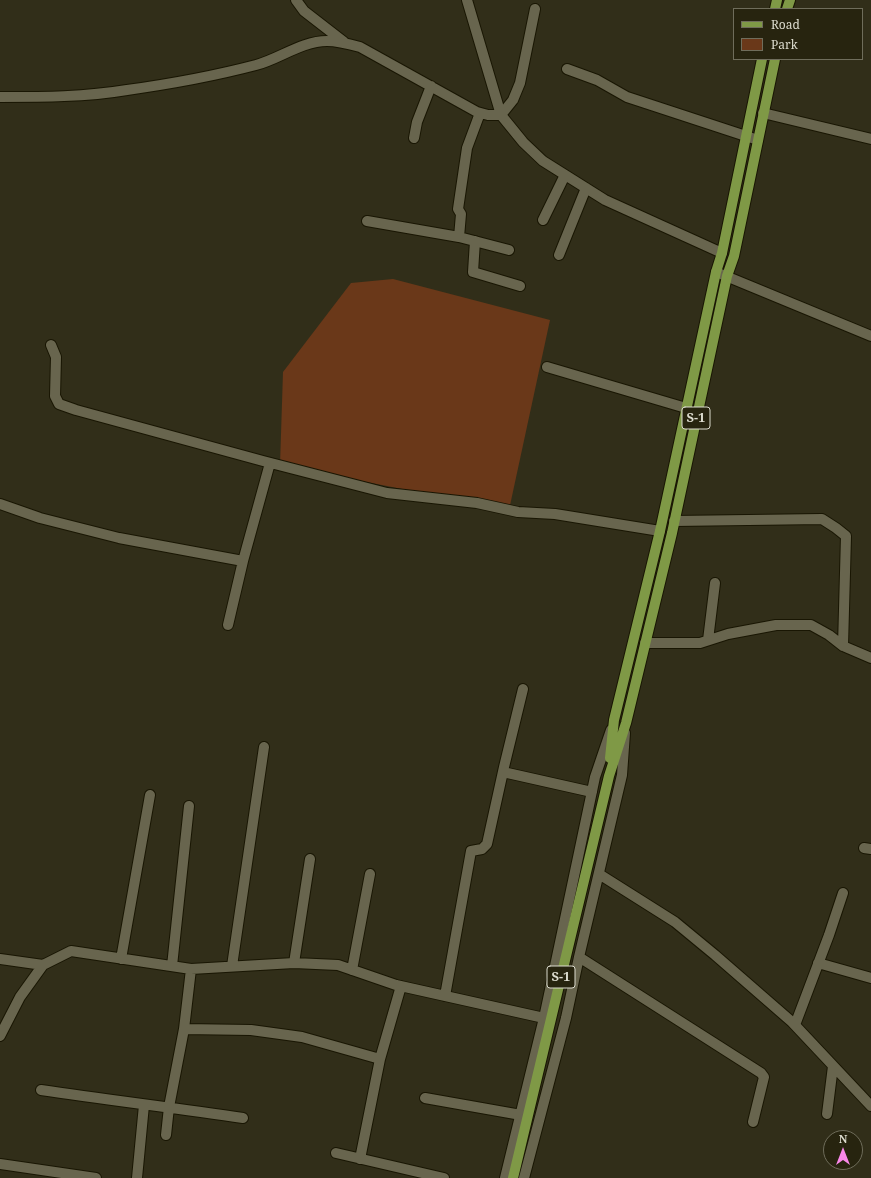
<!DOCTYPE html>
<style>
body{margin:0}
#map{position:relative;width:871px;height:1178px;overflow:hidden;background:#312e19;font-family:"Noto Serif",serif}
canvas{display:block}
.legend{position:absolute;left:733px;top:8px;width:130px;height:52px;box-sizing:border-box;background:#27240f;border:1px solid #6f6d5b;margin:0;padding:5px 7px;list-style:none;font-size:12px;color:#dcdbce}
.legend li{display:flex;align-items:center;gap:8px;height:20px}
.legend b{width:20px;border:1px solid #6f6d5b}
.north{position:absolute;left:823px;top:1130px;width:40px;height:40px;box-sizing:border-box;background:#27240f;border:1px solid #6f6d5b;border-radius:50%;rotate:0deg;font-size:11px;font-weight:700;line-height:16px;text-align:center;color:#dcdbce}
.north::after{content:'';display:block;margin:auto;width:14px;height:18px;background:#f987e9;clip-path:polygon(50% 0,100% 100%,50% 72%,0 100%)}
</style>
<div id="map">
<canvas width="871" height="1178"></canvas>
<ul class="legend">
<li><b style="height:5px;background:#7f9946"></b>Road</li>
<li><b style="height:11px;background:#6a3819"></b>Park</li>
</ul>
<div class="north">N</div>
</div>
<script>
const c = document.querySelector('canvas').getContext('2d');
c.lineJoin = 'round';
function fillPath(path, color) {
  c.fillStyle = color;
  c.fill(path, 'evenodd');
}
function stroke(path, color, width, dash) {
  c.strokeStyle = color;
  c.lineWidth = width;
  c.lineCap = dash ? 'butt' : 'round';
  c.setLineDash(dash || []);
  c.stroke(path);
}
function write(font, color, halo, rows, align = 'center') {
  c.font = font + ' "Noto Serif",serif';
  c.lineWidth = 3;
  c.setLineDash([]);
  c.textBaseline = 'middle';
  c.strokeStyle = halo;
  c.fillStyle = color;
  for (const [text, x, y, turn = 0] of rows) {
    c.save();
    c.translate(x, y);
    c.rotate((+turn || 0) * Math.PI / 180);
    c.textAlign = isNaN(turn) ? turn : align;
    if (halo) c.strokeText(text, 0, 0);
    c.fillText(text, 0, 0);
    c.restore();
  }
}
fillPath(new Path2D(`
 M393 279 550 320 509 510 280 465 283 372 351 283Z`), '#6a3819');
const street = new Path2D(`
 M296 0 304 11 344 42
 M467 0 501 115 523 142 543 161 605 200 722 253
 M567 69 597 80 627 97 758 140
 M0 97C43 97 85 97 127 90 170 84 214 76 256 65 279 59 302 41 327 41 338 41 349 44 360 47L477 112 488 115H501L513 100 520 83 535 9
 M763 113 871 139
 M414 138 417 122 431 86
 M543 220 565 175
 M367 221 459 237 509 250
 M459 237 461 214 458 209 467 148 480 113
 M475 241 473 272 520 286
 M559 255 586 188
 M716 272 871 336
 M51 345 56 357 55 396 59 404 76 410 263 461 387 493 477 503 518 512 555 514 660 531
 M547 367 686 408
 M0 504 40 518 119 538 243 561
 M674 521 822 519 836 528 846 536 843 646
 M228 625 243 561 270 463
 M708 640 715 583
 M645 643H700L728 634 776 625H811L829 635 843 646 871 658
 M503 772 592 792
 M864 848 871 849
 M599 874 675 922 715 955 792 1022 871 1106
 M579 957 761 1073 764 1077 753 1122
 M0 959 43 965 71 951 191 969 294 963 338 965 396 985 544 1018
 M121 959 150 795
 M294 963 310 859
 M818 963 871 978
 M172 966 189 806
 M232 966 264 747
 M352 970 370 874
 M445 996 471 851 482 849 487 844 504 767 523 689
 M795 1025 829 935 843 893
 M184 1029 251 1030 302 1037 380 1059
 M0 1036 20 997 43 965
 M41 1090C108 1100 176 1108 243 1118
 M425 1098 521 1115
 M827 1114 833 1066
 M166 1135 169 1107 184 1029 191 969
 M336 1153 444 1178
 M360 1159 380 1059 401 986
 M0 1164 96 1178
 M137 1178 144 1105
 M505 1178 544 1018 595 777 611 730
 M524 1178 566 1018 579 957 622 775 625 733`);
const primary = new Path2D(`
 M775 9 777 0
 M787 9 790 0
 M610 758 614 720 660 531 716 272 722 253 762 59
 M513 1178 609 776 626 723 672 533 727 276 734 256 775 59`);
stroke(street, '#191603', 12);
stroke(primary, '#191603', 12);
stroke(street, '#68654e', 10);
stroke(primary, '#7f9946', 10);
for (const [x, y, w] of [
 [696,418,28],
 [561,977,28]
]) {
  const box = new Path2D();
  box.roundRect(x - w / 2, y - 11, w, 22, 3);
  c.fillStyle = '#27240f';
  c.fill(box);
  stroke(box, '#dcdbce', 1);
}
write('bold 13px', '#dcdbce', null, [
 ["S-1",696,418],
 ["S-1",561,977]
]);
</script>
